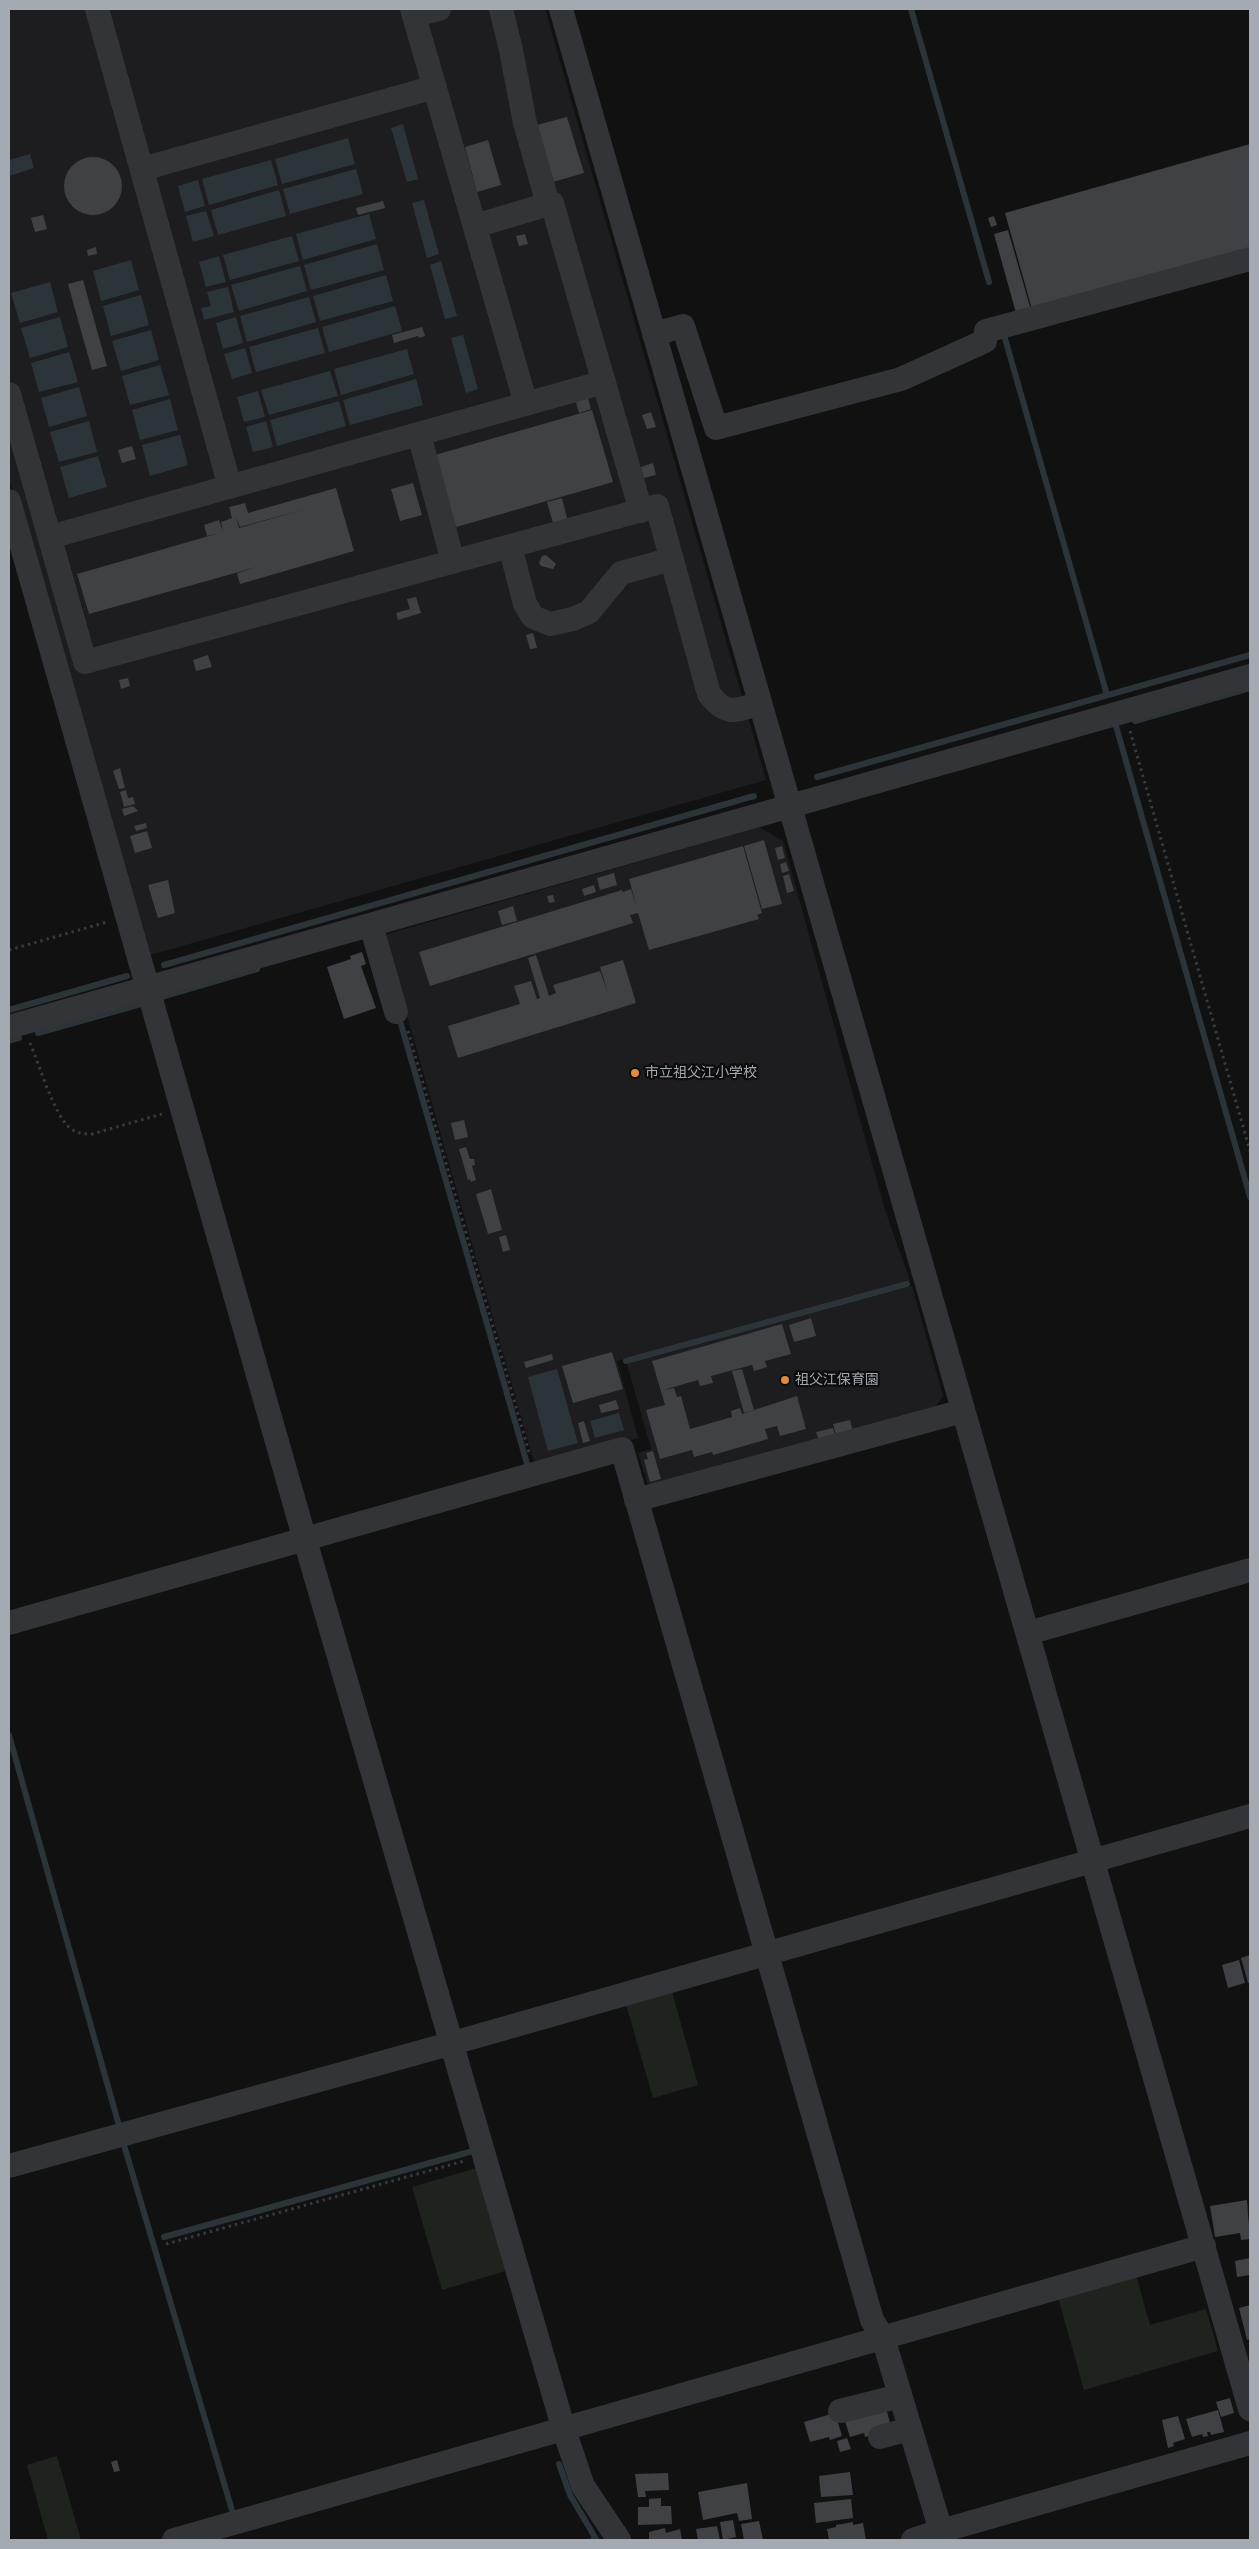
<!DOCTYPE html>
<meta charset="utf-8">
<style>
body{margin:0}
#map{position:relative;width:1259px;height:2549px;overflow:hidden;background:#111112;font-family:"Golos Text",sans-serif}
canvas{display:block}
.frame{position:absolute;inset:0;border:10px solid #a3aab1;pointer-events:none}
</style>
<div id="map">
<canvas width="1259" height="2549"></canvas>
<div class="frame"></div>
</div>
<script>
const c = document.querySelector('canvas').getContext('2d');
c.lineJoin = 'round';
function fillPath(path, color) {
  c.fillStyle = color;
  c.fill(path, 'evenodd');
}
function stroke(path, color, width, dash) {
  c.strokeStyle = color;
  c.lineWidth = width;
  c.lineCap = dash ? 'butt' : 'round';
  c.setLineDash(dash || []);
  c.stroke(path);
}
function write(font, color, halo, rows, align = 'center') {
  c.font = font + ' "Golos Text","Noto Sans JP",sans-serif';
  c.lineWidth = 4.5;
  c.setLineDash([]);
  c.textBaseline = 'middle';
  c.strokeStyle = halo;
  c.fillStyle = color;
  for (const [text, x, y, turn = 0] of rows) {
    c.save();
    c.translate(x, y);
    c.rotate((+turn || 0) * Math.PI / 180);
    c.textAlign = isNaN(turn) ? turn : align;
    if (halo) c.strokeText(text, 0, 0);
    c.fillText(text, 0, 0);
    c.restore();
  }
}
fillPath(new Path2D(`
 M9 9H545L766 780 147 956 9 479Z
 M759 827 783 841 885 1210 910 1281 617 1361 638 1438 535 1466 384 935Z
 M912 1286 943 1396 934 1409 648 1485 638 1453 651 1449 627 1364Z`), '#1d1d1f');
fillPath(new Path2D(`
 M671 1988 698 2085 653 2098 625 2001Z
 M480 2167 509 2270 442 2290 412 2187Z
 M1136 2275 1150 2325 1206 2309 1218 2351 1084 2390 1058 2297Z
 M57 2456 81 2540H48L27 2465Z`), '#1e241d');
fillPath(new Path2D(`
 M403 124 418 179 407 182 391 128Z
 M348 138 355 164 282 184 275 159Z
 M30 154 34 168 9 176V160Z
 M271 160 278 185 209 205 202 179Z
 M356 169 363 194 290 214 283 189Z
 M198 180 205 206 185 212 178 186Z
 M279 190 286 216 218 235 211 210Z
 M424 200 439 254 427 258 412 203Z
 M206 211 214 236 193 242 186 216Z
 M369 214 376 239 303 260 296 234Z
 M292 236 299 261 230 280 223 255Z
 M377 244 384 270 311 290 304 265Z
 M219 256 226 282 206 287 199 262Z
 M131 260 139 290 101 301 93 271Z
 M441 261 457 316 445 319 430 265Z
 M300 266 307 291 239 311 231 285Z
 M386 275 393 301 320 321 313 296Z
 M50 282 58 312 20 323 11 293Z
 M228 287 234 312 204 320 201 308 211 306 207 292Z
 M141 295 149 325 111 336 103 306Z
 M309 297 316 322 247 342 240 316Z
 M395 306 402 331 329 352 322 327Z
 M60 317 68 347 30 358 21 328Z
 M236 317 243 343 223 349 216 323Z
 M318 328 325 353 256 372 249 347Z
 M151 330 159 360 121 371 112 341Z
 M463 335 478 389 466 393 451 338Z
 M245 348 252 373 232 379 224 354Z
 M407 349 414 374 341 395 334 369Z
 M69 352 78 382 39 392 31 363Z
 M160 365 169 395 130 405 122 376Z
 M330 371 338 396 269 415 261 390Z
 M416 379 423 405 350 425 343 400Z
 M79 387 87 416 49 427 41 398Z
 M258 391 265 417 244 422 237 397Z
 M170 399 178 430 140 440 132 410Z
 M339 401 346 426 277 446 270 420Z
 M89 421 97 452 59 462 50 432Z
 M266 421 273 447 253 452 246 427Z
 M180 435 188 465 150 476 142 445Z
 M98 456 107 487 69 498 60 467Z
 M557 1369 578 1443 548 1451 528 1377Z
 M619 1413 624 1430 595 1438 590 1421Z`), '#2b3539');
stroke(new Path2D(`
 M911 9 989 282
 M1004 335 1107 695
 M1135 721 1250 688
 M1116 726 1250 1197
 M817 777 1250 655
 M164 965 754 796
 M158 998 257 969
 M9 1010 127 976
 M401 1024 528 1467
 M38 1033 141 1004
 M9 1041 19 1038
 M626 1361 907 1284
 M9 1735 118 2122
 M124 2145 234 2517
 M164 2237 473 2151
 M559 2464 570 2495 596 2539 593 2540`), '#2b3539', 6);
fillPath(new Path2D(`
 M567 117 584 173 553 182 537 125Z
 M488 140 501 185 477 192 465 147Z
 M1250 144V252L1033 313 1005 213Z
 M64 186a29 29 0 1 1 58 0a29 29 0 1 1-58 0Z
 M383 201 385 208 358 215 356 208Z
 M43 215 47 229 35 232 31 218Z
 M994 216 997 225 991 227 988 218Z
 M1008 230 1031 310 1016 313 994 234Z
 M525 234 528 244 519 246 516 236Z
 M96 247 97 254 88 256 87 250Z
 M83 280 107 366 92 370 68 284Z
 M422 327 425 336 419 338 418 336 394 343 392 335Z
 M588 398 591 409 579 413 576 402Z
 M592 410 613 482 456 527 435 455Z
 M651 412 656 427 647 429 642 415Z
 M132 446 136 459 122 463 118 450Z
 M653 463 656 475 644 478 641 467Z
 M413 483 422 515 400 521 391 489Z
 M336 488 354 551 240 584 237 573 260 566 89 614 77 574 216 534 207 536 204 525 219 520 223 532 221 522 232 518 229 507 245 503 248 513ZM309 508 239 528 236 517 240 527Z
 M562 498 569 526 555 530 547 502Z
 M546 555 556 564 553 569 541 566 539 563 542 556Z
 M416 597 421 613 398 620 396 613 410 609 407 599Z
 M533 633 537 648 530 649 526 635Z
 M208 655 212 667 196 671 193 660Z
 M128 678 130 686 121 689 119 680Z
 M120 768 125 788 119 789 113 771Z
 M126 790 128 798 133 797 135 804 124 807 120 792Z
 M133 806 138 811 124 816 122 809Z
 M146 823 147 828 136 831 134 826Z
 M147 831 152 848 135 853 130 836Z
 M764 840 782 904 762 909 744 846Z
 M743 846 762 913 757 915 759 919 649 950 638 913 630 915 633 923 430 986 419 952 622 890 623 892 631 889 637 908 629 879Z
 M782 846 785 858 778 860 775 848Z
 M786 862 789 871 782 873 780 864Z
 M614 873 617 885 600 890 597 878Z
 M789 874 794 891 787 893 783 876Z
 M168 880 175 913 158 918 148 885Z
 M594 885 596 892 584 896 582 889Z
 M553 895 555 902 549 903 547 896Z
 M513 906 517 921 502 925 498 911Z
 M362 952 366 964 361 966 376 1008 344 1019 327 967 351 959 350 956Z
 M536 955 549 996 556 993 553 985 600 971 608 993 600 967 623 960 636 1003 458 1058 448 1026 520 1004 514 986 531 981 537 999 540 998 528 958Z
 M464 1120 468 1137 455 1140 451 1123Z
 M466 1147 470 1159H474L475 1165 472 1166 476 1180 471 1182 470 1179 468 1180 459 1149Z
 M491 1189 502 1230 488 1234 476 1194Z
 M506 1235 510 1250 503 1252 499 1237Z
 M811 1318 816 1336 794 1342 789 1325Z
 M782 1324 791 1354 765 1361 767 1367 754 1371 752 1365 711 1376 713 1383 700 1386 698 1380 663 1390 674 1388 677 1397 681 1396 690 1429 732 1417 731 1411 740 1408 742 1414 797 1396 806 1429 780 1436 777 1426 765 1429 768 1439 713 1455 712 1452 694 1457 692 1450 660 1459 646 1410 665 1405 652 1361Z
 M612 1352 623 1389 573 1403 562 1366Z
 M552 1354 553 1360 526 1368 524 1362Z
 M742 1369 754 1410 744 1413 732 1371Z
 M616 1400 619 1409 601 1413 599 1405Z
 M850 1420 853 1431 836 1435 833 1424Z
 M584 1421 590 1441 583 1443 578 1423Z
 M833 1428 835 1436 819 1440 816 1432Z
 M653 1451 661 1479 650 1482 644 1460 648 1459 646 1453Z
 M1250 1955V1982L1248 1983 1241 1958Z
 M1239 1960 1245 1983 1228 1988 1222 1965Z
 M1247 2200 1250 2239 1241 2240 1240 2233 1215 2237 1210 2206Z
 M1250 2258V2275L1237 2277 1235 2261Z
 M1250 2305V2339L1247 2340 1239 2308Z
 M1230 2398 1234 2413 1221 2417 1216 2402Z
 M886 2408 891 2426 888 2430 865 2437 864 2433 850 2437 844 2418Z
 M1218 2410 1224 2432 1211 2435 1210 2432H1207L1208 2436 1203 2437 1202 2434 1192 2437 1186 2419Z
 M835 2413 842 2436 830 2440 829 2437 810 2442 804 2422Z
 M1178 2416 1185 2439 1173 2443 1174 2446 1168 2448 1162 2420Z
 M847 2438 851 2449 840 2452 837 2441Z
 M117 2460 120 2471 114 2472 111 2462Z
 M850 2472 853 2495 821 2497 819 2476Z
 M668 2473 669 2490 645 2491 646 2497H638L635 2474Z
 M747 2483 752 2519 739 2521 737 2513 703 2520 698 2492Z
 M661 2498V2506H671L672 2524 638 2525V2507H649V2499Z
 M851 2499 853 2518 816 2523 814 2503Z
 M733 2520 736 2537 723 2540 720 2522Z
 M759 2521 763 2540H744L741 2524Z
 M853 2522V2525L863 2523 866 2540H829L827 2529 836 2527V2525Z
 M717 2526 720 2540H698L696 2529Z
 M665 2528 666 2533 680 2529 682 2540H649V2532Z`), '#404145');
stroke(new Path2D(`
 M1130 731 1250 1151
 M9 950 107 922
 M408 1031 529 1452
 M30 1043C39 1064 54 1115 70 1128 77 1134 84 1134 92 1134L162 1114
 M166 2244 464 2161`), '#383b3e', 3, [2.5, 4]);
stroke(new Path2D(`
 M97 9 230 487
 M412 9 526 404
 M501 9 511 50 525 123 548 204
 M561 9 1250 2409
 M414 15 439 9
 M142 169 435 87
 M475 226 552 203 641 511
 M654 334 683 326 716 428 901 379 985 341 986 331 1250 259
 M9 394 85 662 657 506 709 694C726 716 734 711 759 704
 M419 434 453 562
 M9 501 305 1540 564 2430 583 2486 619 2540
 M50 537 604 382
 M510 546 525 604 533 617 550 624 573 619 589 612 621 573 672 559
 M371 925 396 1012
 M9 1027 1250 676
 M636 1500 963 1411
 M9 1623 622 1449 872 2320 883 2338 941 2531 1250 2443
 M1028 1633 1250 1570
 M9 2166 453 2043 1250 1816
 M840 2411 900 2396
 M880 2437 910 2429
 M174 2540 1204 2246
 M913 2540 941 2531`), '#323437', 24);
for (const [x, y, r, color] of [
 [635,1073,5,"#e08b3b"],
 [785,1380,5,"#e08b3b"]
]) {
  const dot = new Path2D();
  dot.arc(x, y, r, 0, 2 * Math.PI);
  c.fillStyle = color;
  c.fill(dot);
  stroke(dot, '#0c0c0d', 2);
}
write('14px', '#a3aab1', '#0c0c0d', [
 ["市立祖父江小学校",645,1073],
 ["祖父江保育園",795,1380]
], 'left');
</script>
